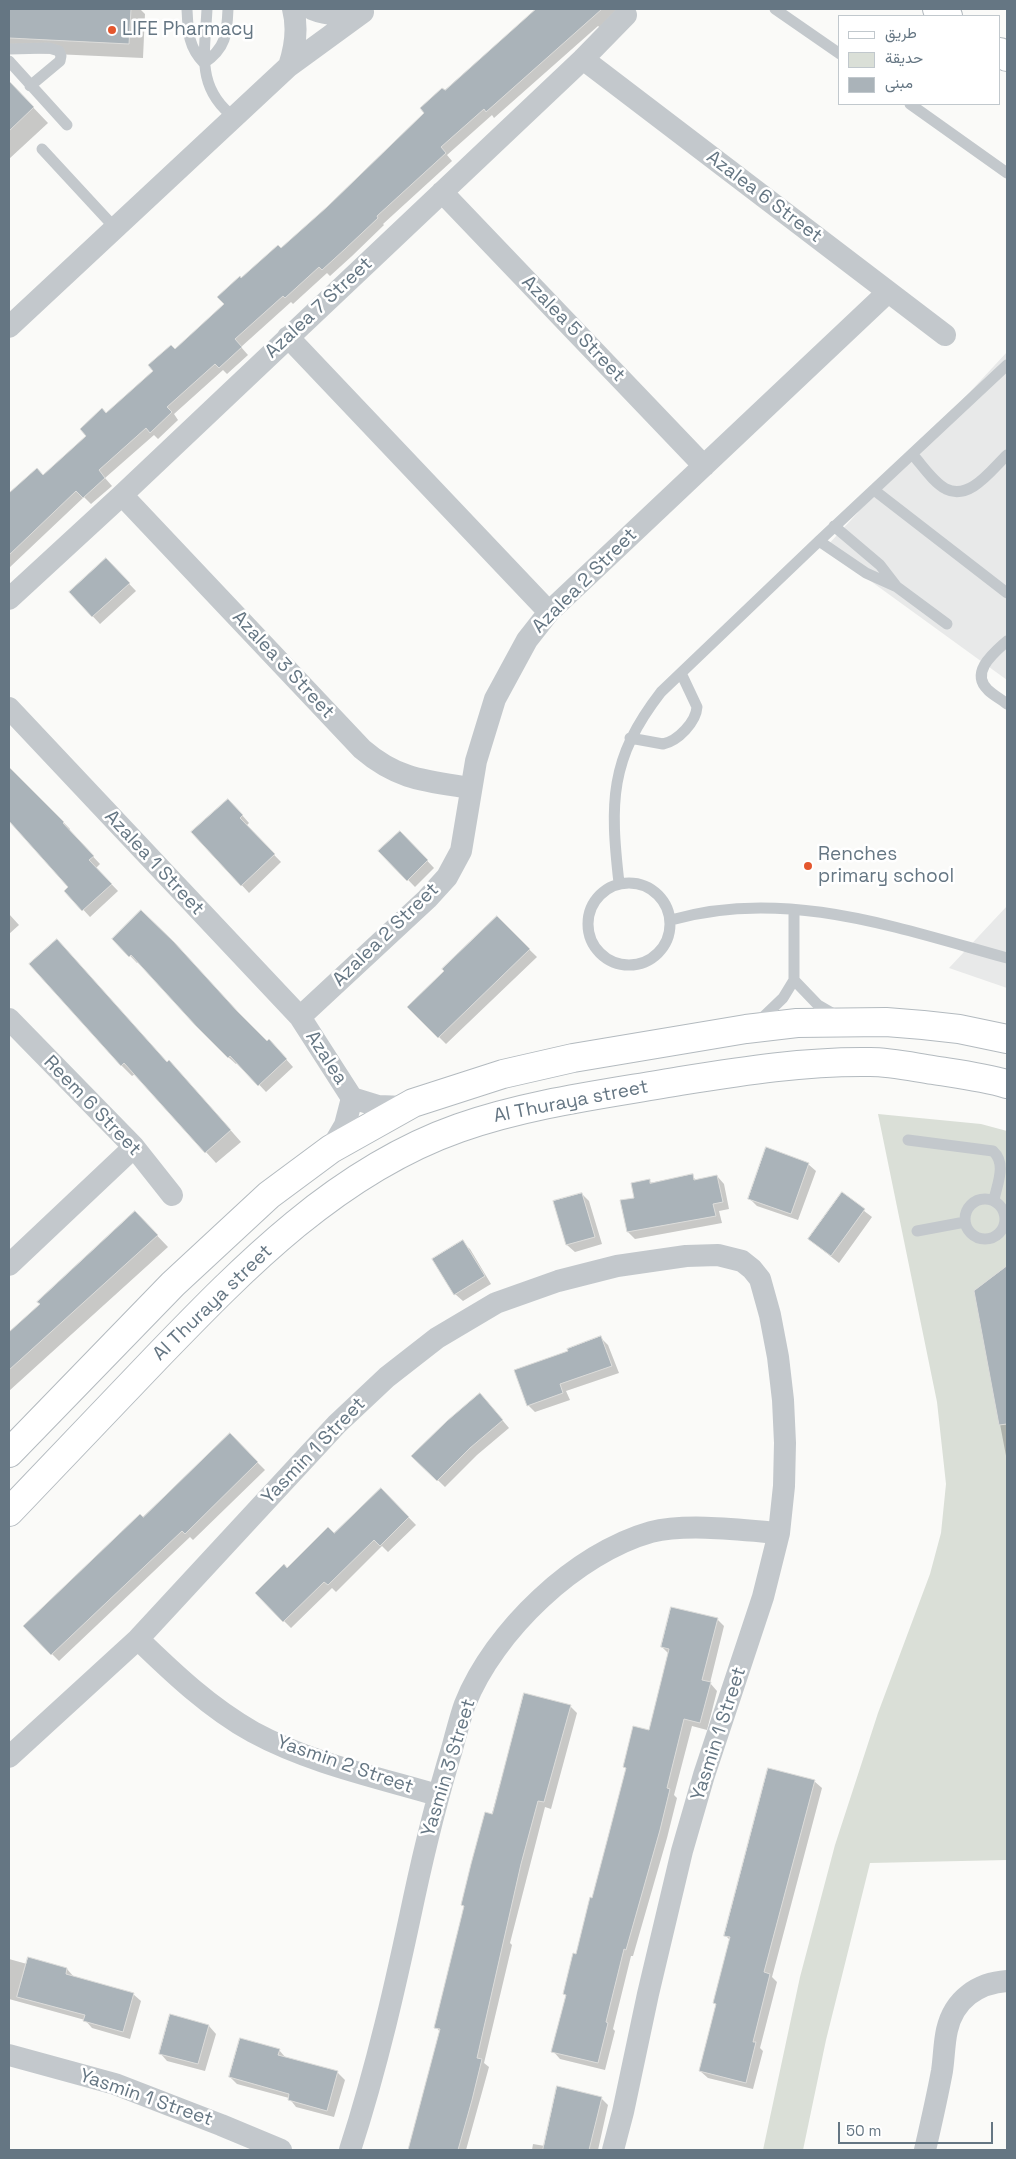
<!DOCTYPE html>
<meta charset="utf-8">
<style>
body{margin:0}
#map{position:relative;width:1016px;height:2159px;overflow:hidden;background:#fafaf8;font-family:"Space Grotesk",Vazirmatn,sans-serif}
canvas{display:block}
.frame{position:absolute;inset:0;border:10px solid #657683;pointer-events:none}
.legend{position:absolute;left:838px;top:15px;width:162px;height:90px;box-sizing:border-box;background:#fff;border:1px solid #c1c8cd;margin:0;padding:6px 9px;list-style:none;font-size:15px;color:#657683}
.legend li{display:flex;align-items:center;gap:10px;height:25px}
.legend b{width:25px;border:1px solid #c1c8cd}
.scale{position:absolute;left:838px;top:2122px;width:155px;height:22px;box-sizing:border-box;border:2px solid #657683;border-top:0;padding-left:6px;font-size:15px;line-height:18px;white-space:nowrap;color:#657683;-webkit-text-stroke:4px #fff;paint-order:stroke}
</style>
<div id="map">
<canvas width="1016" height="2159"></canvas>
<div class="frame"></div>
<ul class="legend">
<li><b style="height:6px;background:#fff"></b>طريق</li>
<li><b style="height:14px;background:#dadfd7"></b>حديقة</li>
<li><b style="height:14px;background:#aab3b9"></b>مبنى</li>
</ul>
<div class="scale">50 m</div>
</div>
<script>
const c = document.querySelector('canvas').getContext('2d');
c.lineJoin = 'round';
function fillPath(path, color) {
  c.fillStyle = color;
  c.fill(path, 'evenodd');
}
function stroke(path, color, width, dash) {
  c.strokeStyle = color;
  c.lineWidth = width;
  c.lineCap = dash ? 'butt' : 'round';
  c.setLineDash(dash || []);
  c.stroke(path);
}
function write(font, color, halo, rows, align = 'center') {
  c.font = font + ' "Space Grotesk",sans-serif';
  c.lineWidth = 5;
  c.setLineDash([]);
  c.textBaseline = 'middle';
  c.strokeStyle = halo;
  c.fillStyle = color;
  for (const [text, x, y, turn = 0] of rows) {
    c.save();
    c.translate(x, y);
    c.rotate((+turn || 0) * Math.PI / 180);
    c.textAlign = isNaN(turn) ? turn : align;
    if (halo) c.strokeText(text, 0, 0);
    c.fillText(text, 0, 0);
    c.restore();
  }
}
fillPath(new Path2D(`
 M1007 352V680L825 548Z
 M1007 906V988L949 968Z`), '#e8e9e9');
fillPath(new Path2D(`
 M878 1114 981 1124 1007 1131V1860L870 1863 826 2040 803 2150H763L800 1977 835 1845 878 1713 930 1574 941 1533 946 1484 937 1402Z`), '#dadfd7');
fillPath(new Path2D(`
 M9 9H140L145 14 143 58 9 52Z
 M538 9H621L603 30 598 26 494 118 492 115 447 155 452 161 383 224 384 225 352 256 330 276 327 273 293 304 291 302 241 347 248 355 227 374 223 370 174 414 178 420 158 439 154 435 105 478 112 486 91 504 84 497 9 568V498L17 490 44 476 88 436 106 414 226 304 242 280 281 249 328 208 426 113 445 92Z
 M9 82 48 123 9 159Z
 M113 567 136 591 100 624 70 592Z
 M9 767 70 829 69 831 100 864 96 868 118 891 90 917 66 891 70 887 11 822 9 823Z
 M235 807 249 823 246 826 281 862 249 893 193 832Z
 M400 832 434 868 415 887 380 851Z
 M9 914 19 925 9 934Z
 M497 918 537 957 446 1044 409 1007Z
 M114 939 276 1048 293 1067 266 1092 238 1062 236 1064 228 1057 139 961 137 963Z
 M57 941 167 1063 180 1073 241 1142 216 1163 135 1074 132 1076 121 1065Z
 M808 1164 816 1171 798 1220 757 1206 750 1199Z
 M692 1176 697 1181 717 1176 724 1184 729 1209 719 1211 722 1223 635 1239 628 1232 636 1199 649 1180 652 1184Z
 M582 1194 589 1201 602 1244 575 1252 567 1245Z
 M842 1194 872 1217 839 1263 809 1239Z
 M146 1224 168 1247 9 1391V1334L41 1304Z
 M462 1242 470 1249 491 1284 463 1301 455 1294 434 1260Z
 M1007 1267V1461L975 1292Z
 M601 1338 608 1345 619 1373 566 1391 570 1400 535 1412 528 1405 570 1352Z
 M487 1402 509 1428 477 1455 445 1487 413 1456Z
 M230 1435 265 1470 193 1540 190 1537 59 1661 24 1626 143 1519Z
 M381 1489 416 1525 388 1552 382 1546 336 1592 332 1588 291 1628 256 1593 334 1535Z
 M717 1619 724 1626 710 1683 717 1691 707 1730 692 1726 674 1795 677 1798 667 1838 633 1956H631L613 2029 615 2031 605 2070 560 2059 553 2051 567 1996 564 1994 593 1899 627 1769 624 1767 650 1732 669 1654 662 1647Z
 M570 1706 577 1713 551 1809 545 1807 510 1943 512 1945 484 2063 489 2067 466 2150H409L440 2032 436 2027 493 1815Z
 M814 1781 822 1788 772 1977 777 1982 760 2048 763 2051 753 2089 708 2078 700 2071 717 2005 714 2002 730 1940 725 1935Z
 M9 1959 27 1964 29 1959 67 1969 74 1977 133 1994 141 2001 130 2039 92 2028 85 2020 9 1999Z
 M209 2026 216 2034 205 2071 167 2061 160 2053Z
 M279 2050 286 2058 338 2073 345 2080 334 2117 296 2107 289 2098 237 2084 230 2077Z
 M601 2098 608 2105 598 2150H532L533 2144 545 2146Z`), '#0003');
const building = new Path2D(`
 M9 9H131L129 44 9 38Z
 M536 9H602L486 112 484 109 441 147 446 153 377 216 378 218 345 249 322 270 319 267 285 298 283 296 235 339 242 347 219 368 215 364 167 407 172 412 150 433 146 428 99 470 105 478 83 498 76 491 9 555V493L37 468 43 475 86 436 80 429 102 408 106 413 153 371 148 365 171 345 175 349 224 304 217 297 240 276 241 278 278 245 281 248 327 207 424 113 420 108 442 88 445 90Z
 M9 81 34 107 9 131Z
 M106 558 130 583 92 617 69 592Z
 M9 767 64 822 63 823 94 856 89 860 112 884 82 911 64 891 68 887 9 821Z
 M228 799 243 815 240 818 275 854 241 886 191 832Z
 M400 831 428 860 407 881 378 851Z
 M141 910 174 942 238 1012 267 1041 269 1039 287 1059 258 1086 230 1056 228 1058 196 1026 131 955 129 957 112 939Z
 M497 916 530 949 438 1038 407 1007 444 971 442 969Z
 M57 939 167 1062 169 1060 231 1130 205 1153 124 1063 121 1066 29 964Z
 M766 1147 809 1163 791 1214 748 1199Z
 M693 1174 694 1180 717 1175 723 1202 713 1204 716 1216 627 1232 620 1200 634 1198 631 1183 650 1179V1183Z
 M842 1192 865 1209 831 1256 808 1239Z
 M582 1193 595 1237 566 1245 553 1201Z
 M135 1211 158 1235 9 1370V1332L40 1304 37 1302Z
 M463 1240 485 1276 454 1295 432 1259Z
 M1007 1266V1424L999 1425 974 1291Z
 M601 1336 612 1366 560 1384 563 1393 527 1406 514 1370 568 1351 567 1349Z
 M480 1393 503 1420 470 1448 437 1481 411 1456 447 1421Z
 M230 1433 258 1462 185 1534 182 1531 51 1655 23 1626 140 1514 143 1517Z
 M381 1488 409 1517 380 1546 374 1540 328 1585 324 1582 283 1622 255 1593 284 1564 287 1568 328 1527 334 1533Z
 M671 1607 718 1618 702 1680 711 1682 700 1723 684 1719 667 1788 670 1789 660 1830 626 1950 624 1949 606 2022 608 2023 598 2063 551 2052 566 1995 563 1994 573 1953 576 1954 590 1897 592 1898 607 1841 626 1768 623 1767 633 1726 649 1730 669 1649 661 1647Z
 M524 1693 571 1705 544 1802 538 1801 521 1864 477 2058 482 2059 472 2100 458 2150H408L440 2029 434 2028 464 1906 461 1905 471 1864 485 1812 492 1814Z
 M768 1768 815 1780 764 1972 770 1974 753 2042H756L746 2083 699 2071 716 2004 713 2003 730 1937 724 1936Z
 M28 1957 67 1968 66 1974 134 1993 123 2032 83 2021 85 2015 17 1997Z
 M170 2014 209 2025 198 2064 159 2054Z
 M240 2038 280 2049 278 2055 338 2071 327 2111 288 2100 289 2094 229 2077Z
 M557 2086 602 2097 589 2150H543Z`);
fillPath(building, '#aab3b9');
stroke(building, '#dcdcda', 1);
const secondary = new Path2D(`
 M937 9 948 16
 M1000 52 1007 57
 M9 1453 173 1284 269 1195 331 1149 413 1103 503 1074 573 1058 746 1029 797 1023 886 1022 923 1025 959 1029 1007 1039
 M9 1512C58 1460 108 1409 157 1357 245 1266 337 1171 459 1128 530 1103 606 1094 680 1081 743 1071 806 1061 870 1062 891 1062 913 1067 933 1070 958 1074 983 1077 1007 1084`);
stroke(secondary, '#b3babf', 30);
stroke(new Path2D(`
 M187 9C188 31 188 47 204 63 226 48 227 34 228 9
 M207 9C205 52 195 88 235 118
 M775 9 840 54
 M9 49 49 48 59 51 61 56 60 61 30 86
 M9 61 67 125
 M910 104 1007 173
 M42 149 116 229
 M913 455C922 465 933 482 946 489 970 501 992 469 1007 455
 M874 490 1007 593
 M834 526 880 565 897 587
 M819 541 866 573 897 587 947 624
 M1007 641C995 652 969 672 988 690 993 695 1001 699 1007 704
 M630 738 663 744C678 741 696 722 697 707L681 673
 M588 924a41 41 0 1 1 82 0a41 41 0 1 1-82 0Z
 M619 883C610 803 609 759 661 692L819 541 1007 365
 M794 910V980L818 1005 837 1016
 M671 920C784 887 898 928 1007 958
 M758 1022 783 998 794 980
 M908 1140 993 1151C1007 1164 997 1184 994 1200
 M965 1219a20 20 0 1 1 40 0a20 20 0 1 1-40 0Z
 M917 1231 965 1222`), '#c3c8cc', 11);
stroke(new Path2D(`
 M312 9C329 16 344 15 362 12
 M583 59 945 335
 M289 66C295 48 298 28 293 9
 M442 192 704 466
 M9 327 289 66 363 12
 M288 337 549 612
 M122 495 362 749C398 780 426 781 471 788
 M9 599 122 495 583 59 626 15
 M9 708 300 1017 352 1098 378 1106 405 1107
 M300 1017 427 899 447 877 461 851 476 761 495 699 527 640 549 612 888 292
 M9 1019 134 1147 172 1195
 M331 1149 345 1125 352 1098
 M9 1265 134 1147
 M138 1639C173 1673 210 1708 253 1732 310 1763 376 1777 437 1795
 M9 1757 138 1639 337 1424 387 1377 437 1338 496 1303 558 1281 617 1266 686 1256 718 1255 742 1261 752 1269 760 1279 770 1315 778 1357 783 1400 785 1443 784 1486 779 1533 763 1597 704 1775 682 1851 648 1994 623 2112 613 2150
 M9 2055 115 2084 221 2125 281 2150
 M350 2150C377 2067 396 1983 414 1898 425 1847 437 1798 452 1749 456 1734 460 1718 465 1704 494 1631 576 1553 651 1532 686 1523 743 1530 779 1533
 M925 2150C931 2124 937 2098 942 2071 944 2058 944 2043 947 2030 954 1999 978 1983 1007 1981`), '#c3c8cc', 22);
stroke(secondary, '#fff', 28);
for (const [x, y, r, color] of [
 [112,30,5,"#e4572e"],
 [808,866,5,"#e4572e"]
]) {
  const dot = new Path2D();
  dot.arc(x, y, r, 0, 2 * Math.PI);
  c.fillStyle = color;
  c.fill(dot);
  stroke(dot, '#fff', 2);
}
write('19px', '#657683', '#fff', [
 ["LIFE Pharmacy",122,30],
 ["Renches",818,855],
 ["primary school",818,877]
], 'left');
write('19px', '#657683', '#fff', [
 ["Azalea 6 Street",764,197,37],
 ["Azalea 7 Street",319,308,-43],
 ["Azalea 5 Street",573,329,46],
 ["Azalea 2 Street",585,581,-45],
 ["Azalea 3 Street",283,665,47],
 ["Azalea 1 Street",154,863,47],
 ["Azalea 2 Street",386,935,-44],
 ["Azalea",326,1058,57],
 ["Al Thuraya street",571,1102,-11],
 ["Reem 6 Street",92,1106,46],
 ["Al Thuraya street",213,1303,-44],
 ["Yasmin 1 Street",314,1451,-46],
 ["Yasmin 1 Street",719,1734,-72],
 ["Yasmin 2 Street",345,1765,19],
 ["Yasmin 3 Street",449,1768,-73],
 ["Yasmin 1 Street",146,2098,19]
]);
</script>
